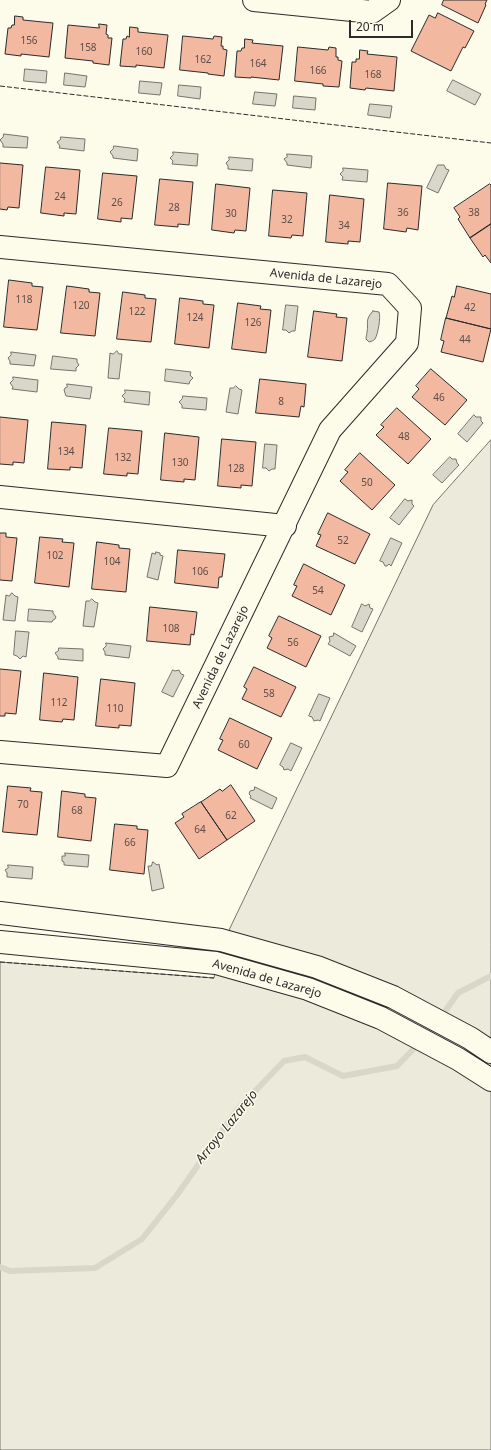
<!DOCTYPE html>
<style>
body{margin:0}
#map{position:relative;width:491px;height:1450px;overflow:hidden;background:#fdfbea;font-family:"Noto Sans",sans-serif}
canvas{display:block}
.scale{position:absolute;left:349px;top:20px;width:64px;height:18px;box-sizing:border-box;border:2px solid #2b2b2b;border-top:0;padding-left:5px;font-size:12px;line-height:14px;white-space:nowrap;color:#2b2b2b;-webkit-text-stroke:3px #fdfbea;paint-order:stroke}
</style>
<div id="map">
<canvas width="491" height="1450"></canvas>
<div class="scale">20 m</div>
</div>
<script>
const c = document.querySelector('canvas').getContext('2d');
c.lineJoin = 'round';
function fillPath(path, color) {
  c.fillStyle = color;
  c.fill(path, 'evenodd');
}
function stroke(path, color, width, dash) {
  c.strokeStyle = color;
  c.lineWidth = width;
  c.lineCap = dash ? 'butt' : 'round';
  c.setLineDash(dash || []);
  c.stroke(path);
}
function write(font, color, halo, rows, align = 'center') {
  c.font = font + ' "Noto Sans",sans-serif';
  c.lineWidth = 3;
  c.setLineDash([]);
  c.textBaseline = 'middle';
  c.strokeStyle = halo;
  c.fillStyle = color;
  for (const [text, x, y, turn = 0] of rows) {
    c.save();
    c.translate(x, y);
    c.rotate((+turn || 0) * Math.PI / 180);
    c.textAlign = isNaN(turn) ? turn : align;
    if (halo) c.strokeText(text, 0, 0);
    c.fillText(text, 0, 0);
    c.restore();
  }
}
const green = new Path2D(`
 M491 440V1450H0V962L214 978 218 953 433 505Z`);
fillPath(green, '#ecebdb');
stroke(green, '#74746e', 1);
const water = new Path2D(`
 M25 69 47 71 46 83 24 81Z
 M65 73 87 76 85 87 64 85Z
 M453 80 481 94 475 105 447 91Z
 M140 81 162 83 160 95 139 93Z
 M179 85 201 87 200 99 178 96Z
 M255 92 277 94 275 106 253 104Z
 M294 96 316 98 315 110 293 108Z
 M370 104 392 106 390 118 368 115Z
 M4 134 28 137 27 148 3 147V144L0 140 3 137Z
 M61 137 85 139 84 151 59 148 60 146 57 142 60 140Z
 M114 146 138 149 137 161 113 158V156L110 152 113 149Z
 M173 152 198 154 197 166 172 164 173 161 170 158 173 155Z
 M287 154 312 156 311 168 287 165V163L284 159 287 157Z
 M229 157 253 159 252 171 228 169V166L226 163 229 160Z
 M438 165H444L446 169 449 170 438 193 427 188Z
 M343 168 368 170 367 182 342 180 343 177 340 174 343 171Z
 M286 305 298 306 295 331H292L289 333 286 330H283Z
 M373 311 379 312C381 317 378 334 375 339 373 341 372 341 369 342L366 339C366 336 367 334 367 332 369 322 364 321 373 311Z
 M117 351 119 354H122L119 379 108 378 110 353 113 354Z
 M11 352 36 355 34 366 10 364V361L8 358 11 355Z
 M53 356 77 359V362L79 365 76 368V371L51 369Z
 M166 369 191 372 190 375 193 378 190 381 189 384 165 381Z
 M13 377 38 380 37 392 12 389 13 387 10 383 13 380Z
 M67 384 92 387 90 399 66 396 64 390 65 388 67 387Z
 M236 386 239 389 242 390 238 414 226 412 230 388H233Z
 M125 390 150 392 149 405 124 402 125 399 122 396 125 393Z
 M183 396 207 398 206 410 182 408V405L179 402 182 399Z
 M474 415 476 417H481V421L483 423 467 442 458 434Z
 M265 444 277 445 275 469H272L269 471 266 468H263Z
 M450 457 452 459H456L457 463 459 465 442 483 433 475Z
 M405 499 408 501 412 500V504L414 506 399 525 390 518Z
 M391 538 402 543 391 566 389 564 387 566H385L383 562 380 561Z
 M156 552 160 553V555L163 556 158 580 147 577 152 553 155 554Z
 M12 593 15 596 18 597 15 621 3 620 6 595 9 596Z
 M92 599 95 602 98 603 94 627 83 626 86 601H89Z
 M362 604 365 606 369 604 370 608 373 609 362 632 352 627Z
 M29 609 53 611V613L56 617 55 619 53 620 52 622 28 621Z
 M16 631 29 632 26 657 23 656 20 659 17 656 14 655Z
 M334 633 356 646 350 656 328 644 330 641 329 637 333 636Z
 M106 643 131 646 129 658 105 655V652L103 649 106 646Z
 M59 648 83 649V661L58 659V657L55 653 58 651Z
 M173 670 175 671 179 670 181 674 184 675 173 697 162 692Z
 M319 694 330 698 320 721 318 720 314 721 312 717 309 716Z
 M291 743 302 748 291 771 288 769 284 770 283 767 280 765Z
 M255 787 277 798 272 809 250 798 251 796 249 794 250 791 254 790Z
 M65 853 89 855 88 867 64 865V862L62 861V856H65Z
 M153 862 157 865 159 864 164 888 152 891 148 866H151Z
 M8 865 33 867 32 879 7 877V873L5 870 8 868Z`);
fillPath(water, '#d8d7c9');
stroke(water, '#74746e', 1);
stroke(new Path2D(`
 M0 1267 10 1271 95 1268 142 1239 177 1195 237 1110 284 1061 305 1057 343 1076 397 1066 431 1031 458 993 491 976`), '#d8d7c9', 6);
const building = new Path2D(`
 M444 0H487L485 4 486 5 478 23 442 5Z
 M438 13 474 31 465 48 463 47 451 71 411 51 429 15 435 18Z
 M15 16 23 17V20L53 23 49 57 21 54V56L5 54 8 28H11L12 25H14Z
 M99 24 107 25 106 34 108 35V38H112L109 65 93 63V61L65 58 68 25 99 28Z
 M130 27 138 28V32L168 35 164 68 136 65V67L120 66 123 39H126L127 36 129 37Z
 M183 36 213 39 214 36 222 37 221 46H223V49L227 50 224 76 208 74V73L180 70Z
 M245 39 253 40 252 43 283 46 279 80 251 77V78L235 77 237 51H241L242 48H244Z
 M298 47 328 50 329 47 336 48V57H338V60L342 61 339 87 323 86V84L295 81Z
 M360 50 368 51 367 54 397 57 394 91 366 88 365 90 350 88 352 62H356V59H359Z
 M0 163 23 165 19 208 8 207 7 210 0 209Z
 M46 167 80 170 76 214 64 213V216L41 213Z
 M103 173 137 176 132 219 121 218V222L98 219Z
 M160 179 193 182 189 225 178 224V227L155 225Z
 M388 183 422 186 418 230 407 228 406 232 384 229Z
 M216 184 250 188 246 231 235 230 234 233 212 230Z
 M490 184 491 185V224L470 238 458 219 460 217 454 208Z
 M273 190 307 193 303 236 292 235 291 238 269 236Z
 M330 195 364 199 360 242 348 241V244L326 242Z
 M491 224V263L485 255 483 257 470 238Z
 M9 280 32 283V286L43 287 37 330 4 327Z
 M67 286 89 289V292L100 293 95 336 61 333Z
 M457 286 491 294V329L446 318 452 296 454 297Z
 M123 292 145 295V298L156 299 151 342 117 339Z
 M180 298 203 301V304L214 305 209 348 175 344Z
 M238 303 261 306 260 309 271 310 266 353 232 349Z
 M314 311 337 314 336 317 347 318 342 361 308 357Z
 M446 318 491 329 483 362 441 352 444 341 441 340Z
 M431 369 467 400 445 425 412 397 419 389 416 386Z
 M260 379 306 384 304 407 301 406 299 417 256 413Z
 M397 408 431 439 408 464 376 435 384 427 381 425Z
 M0 417 28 420 24 463 13 462V465L0 464Z
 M52 422 86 425 82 468 70 467V470L48 469Z
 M109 428 142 431 138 474 127 473V476L104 474Z
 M165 433 199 437 195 480 184 479V482L161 480Z
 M222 439 256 442 252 486 241 485V488L218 486Z
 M360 453 395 485 372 510 340 481 348 472 345 470Z
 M328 513 370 534 355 564 316 546 321 535 318 534Z
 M0 533H6V537L17 538 12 581 0 580Z
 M40 537 63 539 62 542 74 543 69 587 35 583Z
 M97 542 119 545V548L130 549 126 592 92 589Z
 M178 550 225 554 222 577H219L218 588 175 583Z
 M304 564 345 585 331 615 292 596 297 586 294 585Z
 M150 607 197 612 194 635 191 634 190 645 147 641Z
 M279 616 321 636 306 667 267 648 272 638 269 636Z
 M254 667 296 687 281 717 242 699 247 689 244 687Z
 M0 669 21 671 16 714 5 713V716H0Z
 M44 673 78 677 74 720 63 719 62 722 40 720Z
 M101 679 135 683 131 726 119 725V728L96 726Z
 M230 718 272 738 257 769 218 750 223 740 220 739Z
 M231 785 255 821 227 840 201 802 220 789 222 791Z
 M8 786 31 788 30 791 42 792 37 835 3 832Z
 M62 791 85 794V797L96 798 91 841 58 837Z
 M201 802 227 840 199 859 175 823 184 817 182 814Z
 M115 824 137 826V829L148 830 144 874 110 870Z`);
fillPath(building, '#f2b8a0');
stroke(building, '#2b2b2b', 1);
const minor = new Path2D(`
 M254 0 372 12 389 0
 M0 247 388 284 410 308 407 343 330 430 167 766 0 752
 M0 497 285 526
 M0 913 221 940 317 967 393 997 470 1038 491 1052
 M0 942 216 963 308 989 381 1018 458 1059 491 1080`);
stroke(minor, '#2b2b2b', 24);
stroke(minor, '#fdfbea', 22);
stroke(new Path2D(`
 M0 86 491 143
 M0 962 214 978`), '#2b2b2b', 1, [5, 2]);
write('10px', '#5d4e48', null, [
 ["156",29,41],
 ["158",88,48],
 ["160",144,52],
 ["162",203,60],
 ["164",258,64],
 ["166",318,71],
 ["168",373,75],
 ["24",60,197],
 ["26",117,203],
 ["28",174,208],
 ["36",403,213],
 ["38",474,213],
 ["30",231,214],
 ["32",287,220],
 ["34",344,226],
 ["118",24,300],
 ["120",81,306],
 ["42",470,308],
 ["122",137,312],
 ["124",195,318],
 ["126",253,323],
 ["44",465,340],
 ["46",439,398],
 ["8",281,402],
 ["48",404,437],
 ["134",66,452],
 ["132",123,458],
 ["130",180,463],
 ["128",236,469],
 ["50",367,483],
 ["52",343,541],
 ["102",55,556],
 ["104",112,562],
 ["106",200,572],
 ["54",318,591],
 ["108",171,629],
 ["56",293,643],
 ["58",269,694],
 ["112",59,703],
 ["110",115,709],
 ["60",244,745],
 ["70",23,805],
 ["68",77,811],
 ["62",231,816],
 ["64",200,830],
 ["66",130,843]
]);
write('12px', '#2b2b2b', '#fdfbea', [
 ["Avenida de Lazarejo",326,279,6],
 ["Avenida de Lazarejo",221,657,-64],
 ["Avenida de Lazarejo",267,979,16]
]);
write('italic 13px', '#2b2b2b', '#fdfbea', [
 ["Arroyo Lazarejo",227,1127,-51]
]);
</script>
